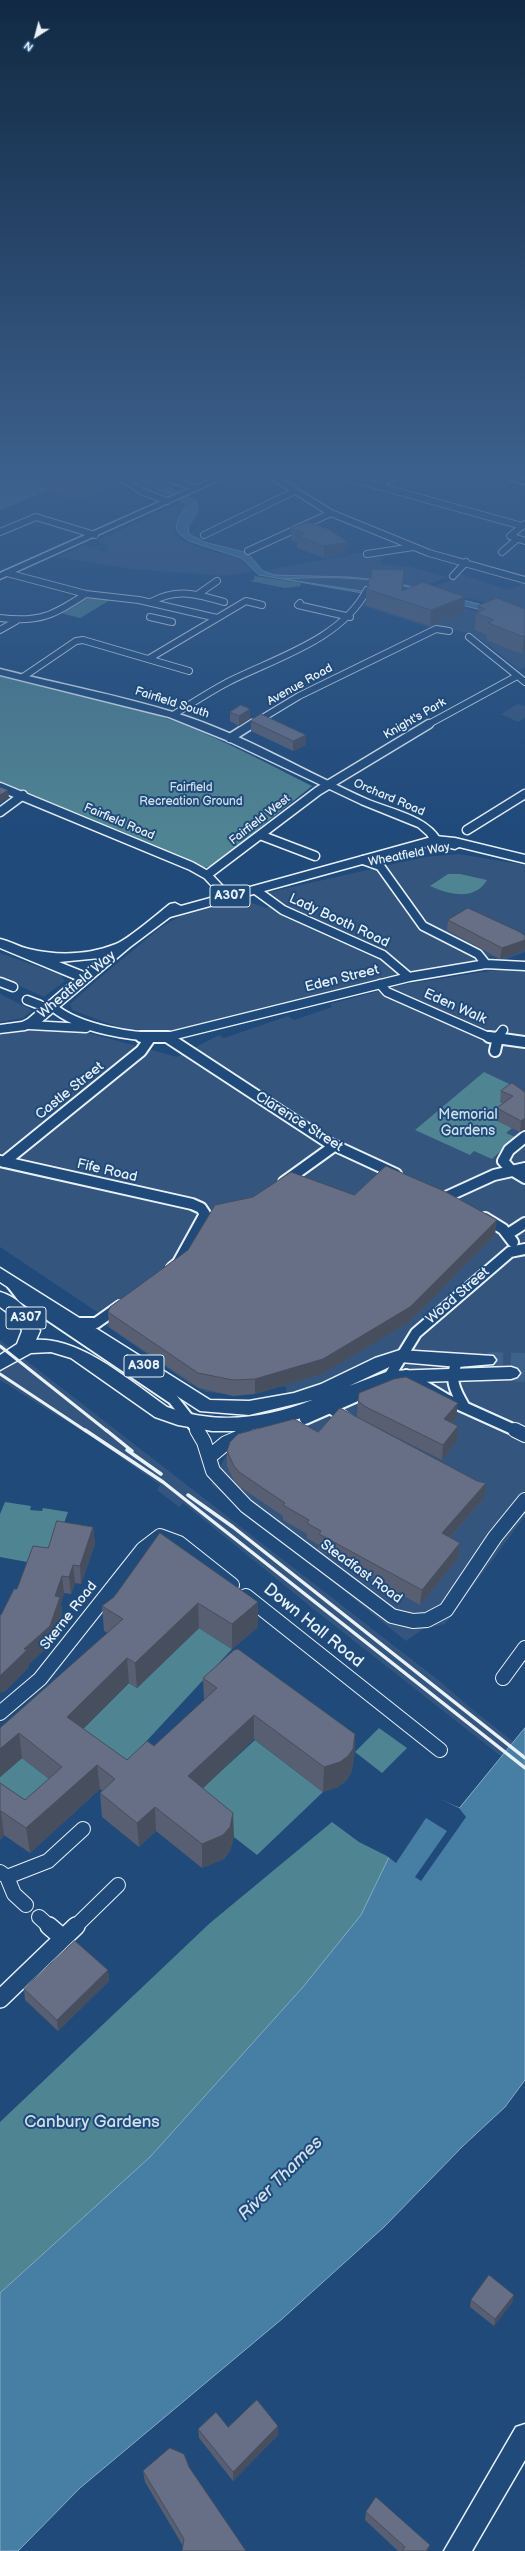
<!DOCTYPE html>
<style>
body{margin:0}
#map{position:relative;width:525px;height:2551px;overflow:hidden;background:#1f4a7a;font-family:"Balsamiq Sans",sans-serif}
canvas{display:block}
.north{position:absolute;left:16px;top:16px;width:40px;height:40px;-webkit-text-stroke:3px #1f4a7a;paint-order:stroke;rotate:216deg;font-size:11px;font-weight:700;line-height:16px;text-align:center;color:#e8f1f8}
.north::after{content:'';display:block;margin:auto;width:14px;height:18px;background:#e8f1f8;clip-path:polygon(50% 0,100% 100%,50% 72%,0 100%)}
</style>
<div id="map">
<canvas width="525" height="2551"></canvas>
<div class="north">N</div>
</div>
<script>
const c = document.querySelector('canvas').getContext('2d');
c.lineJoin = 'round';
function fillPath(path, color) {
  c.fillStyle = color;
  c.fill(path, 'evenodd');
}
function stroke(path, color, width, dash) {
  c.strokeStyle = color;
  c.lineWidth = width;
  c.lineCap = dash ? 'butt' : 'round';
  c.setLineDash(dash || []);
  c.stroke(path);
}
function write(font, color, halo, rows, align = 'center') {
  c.font = font + ' "Balsamiq Sans",sans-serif';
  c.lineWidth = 4;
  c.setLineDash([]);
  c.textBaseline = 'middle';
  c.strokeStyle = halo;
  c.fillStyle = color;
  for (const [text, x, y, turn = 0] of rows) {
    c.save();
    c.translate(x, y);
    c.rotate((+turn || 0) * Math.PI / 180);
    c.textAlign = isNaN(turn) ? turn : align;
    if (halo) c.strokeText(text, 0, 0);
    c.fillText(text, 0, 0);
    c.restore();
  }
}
fillPath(new Path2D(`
 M31 477H124L165 497 156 501 121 484 77 501 45 491 57 485Z
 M184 500V507L174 526V532L183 541 202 549 238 558 253 571 225 576 132 569 58 557 85 545 104 552 109 546 97 541Z
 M358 553 383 558 380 564 411 567 447 577 422 587 423 597 525 624V667L519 670 490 646 471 634 441 627 431 628 363 606 368 595 366 592 288 580 263 571Z
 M461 574 509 590 525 583V613L430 588 457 578Z
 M518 704 525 706V718L518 722 501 714Z
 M459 854 525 865V952L502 961 491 956 475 962 381 979 182 1029 162 1032 121 1028 72 1010 70 1004 97 980 160 928 192 909 231 900H242L267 908 278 901 269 897 270 892 424 857Z
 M0 953 61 975 65 981 44 997 0 977Z
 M502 969 525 971V1516L445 1624 423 1629 406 1641 211 1484 229 1450 298 1429 285 1386 235 1395 206 1392 190 1384 105 1325 109 1320 0 1247V1035L48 1027 74 1029 177 1057 219 1035 224 1038 288 1016 294 1020 332 1007 330 1004 401 985Z
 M0 993 2 995 32 1010 23 1018 0 1022Z
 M0 1340 442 1683 467 1705 525 1751V1775L316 1611 183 1503 179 1507 157 1490 160 1485 93 1438 0 1380Z`), '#34557e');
fillPath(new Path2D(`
 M0 477H31L58 486 0 510Z
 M254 576 300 583 301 586 285 588 250 581 255 579Z
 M83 598 110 600 80 618 61 613Z
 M0 676C51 687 104 697 154 714 209 732 260 760 312 786L258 829 220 864 203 868 123 832 0 783Z
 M448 874H460L487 880C474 902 448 894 430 886Z
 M484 1072 522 1090 514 1096 500 1102 512 1108 496 1120 512 1128 506 1133 515 1137 492 1159 474 1151 470 1155 415 1130Z
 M5 1502 31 1506 30 1510 42 1511 43 1508 68 1512 49 1566 0 1557V1514Z
 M199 1628 232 1649 115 1775 70 1742 129 1683 137 1688Z
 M379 1728 407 1748 382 1773 355 1752Z
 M255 1740 323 1792 257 1855 194 1806 195 1795Z
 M22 1758 65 1791 29 1825 0 1805V1777Z
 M332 1822 359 1842 389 1857 361 1915 303 1987 150 2157 0 2293V2122L210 1923Z`), '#4f8492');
const water = new Path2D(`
 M134 477H149L179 492 172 495Z
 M191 497 199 509 188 525 189 534 204 542 244 552 250 556 263 571 274 575 350 577 389 581 525 616 481 610 442 600 368 594 259 575 241 558 189 541 178 533 176 526 178 519 187 504 186 499ZM285 579C329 576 379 577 422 591H362Z
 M525 1728V2080L505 2107 463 2146 384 2227 282 2319 80 2488 18 2551H0V2293L150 2157 303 1987 361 1915 389 1857 437 1798 459 1808Z`);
fillPath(water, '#477ea4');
stroke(water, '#87acc6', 1);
fillPath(new Path2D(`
 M435 1796 459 1808 466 1817 421 1881 415 1877 447 1831 426 1818 396 1863 387 1856 426 1800Z`), '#1f4a7a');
fillPath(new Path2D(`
 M131 477H147L198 500 199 510 189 528H179L177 525 187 510V505Z`), '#477ea4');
stroke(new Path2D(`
 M487 1360 525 1361
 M511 1373 525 1374`), '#3d638d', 16, [16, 8]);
const streetFar4 = new Path2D(`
 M120 477 143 492 167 501
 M164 477 196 488
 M273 477 331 513 429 553 525 580
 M346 477 522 526
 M374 486 394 477
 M525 524 510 536 525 541
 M0 532 36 517 95 535
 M204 535 295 491
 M248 551 331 513
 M502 552 516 540
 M367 554 413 547
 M7 573 86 594 139 600 217 618
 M453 576 466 562
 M197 595 217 581
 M151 602C177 588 197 594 224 602
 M300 603 298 605 350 617
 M150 617 172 622
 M0 618C40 623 53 615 86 594
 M0 630 16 621
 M469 637 525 682
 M150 658 246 601 262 605
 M23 677 76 641 83 640 189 671
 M173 715C191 704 209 692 228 682 275 658 341 640 367 590
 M251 725 299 696 436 629 449 631
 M427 725 517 676`);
const streetFar3 = new Path2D(`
 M230 738 252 724
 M0 787 191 866 207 875 222 891
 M0 812 23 795
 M467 830 525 794
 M260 835 315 856
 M363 860 380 866 423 926 478 954 486 964
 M207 875 318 791 429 724
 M257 891 283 910 383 955 409 977
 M0 982 13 987
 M380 984 387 992 491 1038
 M27 1000 40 1005
 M53 1007C78 1029 135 1038 167 1037L409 977 486 964 525 966
 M29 1025 86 1028
 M497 1038 503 1030`);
const streetFar2 = new Path2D(`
 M141 1037H168
 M167 1037 329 1143 396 1174
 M489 1037 525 1042
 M495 1051 498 1037
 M525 1137 509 1150 503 1161 510 1169 525 1178
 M0 1161 192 1204 201 1208 205 1214
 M4 1162 141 1051 150 1038
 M284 1182 334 1146
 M448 1196 494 1175 525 1168
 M485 1218 503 1229 513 1242
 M508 1234 525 1223
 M172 1268 178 1263 205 1214
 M12 1284 22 1297 173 1399 198 1431
 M76 1323H96L120 1306
 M458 1361C448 1377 455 1391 464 1406
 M406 1375 446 1399 517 1431
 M389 1377 416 1333 510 1252 525 1249
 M323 1403 348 1420
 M305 1419 355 1397`);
const streetFar1 = new Path2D(`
 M197 1430 204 1442 213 1471 246 1506 392 1616 413 1621 427 1620 446 1610 495 1537 525 1500
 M515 1430 525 1435
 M209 1457 226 1443 247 1434
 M246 1596 440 1750
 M503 1678 525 1648
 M0 1713 40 1679 143 1549 160 1536 179 1543 232 1585
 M0 1872 7 1877 48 1861 83 1829
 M7 1877 14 1894 26 1905
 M39 1917 50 1927
 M75 1927 118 1885`);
const street = new Path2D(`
 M49 1926 63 1938
 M0 1999 76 1926`);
const secondary = new Path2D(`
 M215 477H226L0 579V573Z
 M507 477 525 479V484L508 479Z
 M0 669C58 684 119 695 176 713 243 734 305 772 369 800 393 810 428 816 441 840L461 846 455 849 433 844 427 835 418 827 361 804 226 740 169 717 0 675Z
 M525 2424V2460L472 2551H444L516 2427Z`);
const primary = new Path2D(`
 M435 836 455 838 525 855V863L455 846 435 844 170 917 130 947 38 1025 25 1030 0 1033V1025L22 1022 28 1019 75 979 0 948V939C10 941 19 947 29 949 58 956 88 955 116 944 130 938 157 914 170 904L175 903 181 906ZM100 958 84 972 59 962Z
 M0 1268 210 1400 249 1401 294 1393 321 1384 375 1358 400 1350 493 1356 496 1360 493 1364 458 1367 400 1362 349 1386 389 1371 511 1367 517 1369 520 1373 517 1377 511 1379 391 1383 309 1416 280 1424 246 1431H212L178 1425 155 1417 71 1358 51 1352 31 1353 0 1370V1355L17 1344 22 1331 19 1321 0 1307V1292C18 1297 33 1314 40 1331L36 1340C81 1337 132 1383 167 1407 215 1425 265 1419 312 1400L249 1415 200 1411 0 1282Z`);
stroke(streetFar4, '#e8f1f8', 8);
stroke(streetFar3, '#e8f1f8', 11);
stroke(streetFar2, '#e8f1f8', 14);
stroke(streetFar1, '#e8f1f8', 16);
stroke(street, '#e8f1f8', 20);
stroke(secondary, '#e8f1f8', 3);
stroke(primary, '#e8f1f8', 3);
stroke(streetFar4, '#1f4a7a', 6);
stroke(streetFar3, '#1f4a7a', 8);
stroke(streetFar2, '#1f4a7a', 10);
stroke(streetFar1, '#1f4a7a', 14);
stroke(street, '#1f4a7a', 17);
fillPath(secondary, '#1f4a7a');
fillPath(primary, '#1f4a7a');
stroke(new Path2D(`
 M0 1346 107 1431
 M0 1374 86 1431`), '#e8f1f8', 3);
stroke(new Path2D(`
 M85 1430 163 1482 525 1768
 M106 1430 132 1451
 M127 1450 161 1474
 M188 1495 233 1527 525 1758`), '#e8f1f8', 3.5);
fillPath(new Path2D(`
 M41 477H102V481L97 483V486L66 496 47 490 46 482 41 480Z
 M308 522 347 553 324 558 297 548V542L291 540V528Z
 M371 569 404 570 403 590 465 597 464 614 430 626 366 605V589H367V585L371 578Z
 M478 606 525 609V652L522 654 487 640V635L475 630 476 613 478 612Z
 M230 712 250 719 239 726 230 721Z
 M251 721 306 735V745L293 751 251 731Z
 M448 920 520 932 500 959 447 930Z
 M501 1091 525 1092V1129L520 1132 495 1120 497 1108 503 1103 500 1102Z
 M354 1195 495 1235 409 1322 322 1374 255 1394 233 1396 199 1388 109 1327 108 1312Z
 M358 1401 456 1418 452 1423 458 1426 457 1441 442 1460 370 1424 484 1498 450 1538 460 1543 458 1558 420 1605 318 1549 319 1545 307 1538V1534L283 1520V1516L240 1487 234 1481 227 1466V1451L364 1421 357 1417Z
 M93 1527 95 1544 81 1584 75 1583 71 1594 64 1593 61 1603 62 1614 52 1643 29 1664V1667L4 1692 1 1615 17 1589 48 1548Z
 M160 1533 258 1627 232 1649 199 1628 137 1688 129 1683 83 1729 127 1760 154 1746 204 1700 203 1678 355 1734 354 1759 351 1773 346 1781 338 1787 323 1792 254 1739 203 1788 234 1837 230 1851 224 1859 202 1868 156 1831 139 1847 102 1817 100 1793 102 1791 100 1789 30 1853 4 1835 0 1840V1783L25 1800 49 1779 22 1758 0 1728 108 1633 104 1631 102 1606 114 1597Z
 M108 1970 109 1981 58 2031 25 2000 24 1989Z
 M471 2300 513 2301 494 2326 470 2307Z
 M278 2426V2435L233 2481 199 2438 198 2429 228 2427Z
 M189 2467 246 2551 183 2546 145 2482 143 2471Z
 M366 2512 428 2551H398L365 2520Z`), '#585f73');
fillPath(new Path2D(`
 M91 477H102V481L97 483V486L66 496V485Z
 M348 542 347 553 324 558V546Z
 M404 570 403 586 402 601V591Z
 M465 597 464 614 430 626 431 610Z
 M525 636V652L522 654 524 637Z
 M250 709V719L239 726V716Z
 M306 735V745L293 751V741Z
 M8 790 9 797 0 803V795Z
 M525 940V950L500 959 502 948Z
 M525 1118V1129L520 1132 521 1121Z
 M497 1220 495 1235 409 1322 322 1374 255 1394V1379Z
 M458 1403 456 1418 442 1434 444 1419Z
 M458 1426 457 1441 442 1460 443 1445Z
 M486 1483 484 1498 440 1549 442 1533Z
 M93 1527 95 1544 81 1584 80 1566Z
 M460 1543 458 1558 420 1605 422 1590Z
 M73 1565 75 1583 71 1594 69 1577Z
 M62 1576 64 1593 61 1603 62 1614 52 1643 29 1664V1667L4 1692 0 1693V1676L24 1649 55 1596Z
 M258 1602V1627L232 1649V1624Z
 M198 1603 199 1628 137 1688 135 1663Z
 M127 1658 129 1683 70 1742 67 1717Z
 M254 1715V1739L190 1801 188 1776Z
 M19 1733 22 1758 0 1777V1749Z
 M355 1734 354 1759 351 1773 346 1781 338 1787 323 1792 324 1767Z
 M97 1765 100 1789 30 1853 26 1828Z
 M155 1807 156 1831 139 1847 137 1823Z
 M0 1811H1L4 1835 0 1840Z
 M233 1813 234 1837 230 1851 224 1859 202 1868V1844Z
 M108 1970 109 1981 58 2031 57 2020Z
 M514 2295 513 2301 494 2326 495 2319Z
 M278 2426V2435L233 2481V2472Z
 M430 2545 428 2551H426Z`), '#474e5e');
const building = new Path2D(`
 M51 477H91L66 485 46 479Z
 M308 522 328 529 348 542 324 546 297 536 305 534 291 528Z
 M371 569 404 570 402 591 423 582 465 597 431 610 366 589 370 585H367L372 575Z
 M497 598 525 609V636L524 637 488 623 494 620 476 613 485 609 478 606Z
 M241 705 250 709 239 716 230 712Z
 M261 714 306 735 293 741 251 721Z
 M0 787 8 790 0 795Z
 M468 908 520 932 525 936V940L502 948 448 920Z
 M512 1083 525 1092V1118L521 1121 497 1108 513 1096 501 1091Z
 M386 1166 446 1192 497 1220 410 1307 323 1359 255 1379 233 1380 198 1373 108 1312 110 1307 188 1250 215 1205 253 1197 291 1172 354 1195Z
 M406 1377 458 1403 444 1419 458 1426 443 1445 366 1407 358 1401 359 1393 394 1379Z
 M340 1408 477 1481 486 1483 442 1533 460 1543 422 1590 319 1534 321 1531 307 1523 309 1520 283 1505 285 1503 239 1472 234 1466 227 1451 230 1442 238 1434 294 1419 318 1432Z
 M57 1521 93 1527 80 1566 73 1565 69 1577 62 1576 55 1596 60 1597 50 1626 24 1649 27 1650 1 1675 0 1676V1615H1L14 1589H17L33 1546 48 1548Z
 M160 1533 258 1602 232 1624 198 1603 135 1663 127 1658 67 1717 127 1760 147 1741 154 1746 217 1688 203 1678 234 1650 238 1649 355 1734 353 1749 348 1756 340 1762 324 1767 254 1715 188 1776 233 1813 230 1827 223 1835 202 1844 155 1807 137 1823 100 1793 115 1779 97 1765 26 1828 1 1811H0V1783L25 1800 62 1767 19 1733 0 1749V1728L123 1619 102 1606 114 1597Z
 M75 1941 108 1970 57 2020 24 1989Z
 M489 2275 514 2295 495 2319 471 2300Z
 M257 2400 278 2426 233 2472 198 2429 216 2412 228 2427Z
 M170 2448 184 2454 189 2467 246 2551H182L184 2539 143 2471Z
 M376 2497 430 2545 426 2551H402L405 2547 366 2512Z`);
fillPath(building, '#666f86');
stroke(building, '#474e5e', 1);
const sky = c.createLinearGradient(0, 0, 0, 834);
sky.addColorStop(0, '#112943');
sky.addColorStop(0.57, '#3c608d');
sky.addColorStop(1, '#3c608d00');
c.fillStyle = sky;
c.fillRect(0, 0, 525, 834);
write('12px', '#e8f1f8', '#1f4a7a', [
 ["Avenue Road",300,685,-29],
 ["Fairfield South",172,703,18],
 ["Knight's Park",415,719,-30],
 ["Orchard Road",389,798,23],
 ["Fairfield West",260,820,-38],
 ["Fairfield Road",119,822,23],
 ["Wheatfield Way",409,855,-11]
]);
write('12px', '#d1e1e9', '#1f4a7a', [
 ["Fairfield",191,788],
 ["Recreation Ground",191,802]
]);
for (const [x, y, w] of [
 [230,896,40],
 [26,1318,40],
 [144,1366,40]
]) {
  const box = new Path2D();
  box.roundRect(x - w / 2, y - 11, w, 22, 3);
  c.fillStyle = '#1f4a7a';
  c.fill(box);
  stroke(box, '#e8f1f8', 1);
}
write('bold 13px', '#e8f1f8', null, [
 ["A307",230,896],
 ["A307",26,1318],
 ["A308",144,1366]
]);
write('14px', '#e8f1f8', '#1f4a7a', [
 ["Lady Booth Road",339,921,25],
 ["Eden Street",342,979,-14],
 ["Wheatfield Way",77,985,-40],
 ["Eden Walk",455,1007,24],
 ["Castle Street",70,1091,-39],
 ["Clarence Street",299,1122,32],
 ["Fife Road",107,1171,13],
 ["Wood Street",458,1296,-41],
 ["Steadfast Road",361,1572,36],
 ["Skerne Road",69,1616,-52]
]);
write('14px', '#d1e1e9', '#1f4a7a', [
 ["Memorial",468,1115],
 ["Gardens",468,1131]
]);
write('17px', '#e8f1f8', '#1f4a7a', [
 ["Down Hall Road",313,1626,39]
]);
write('17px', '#d1e1e9', '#1f4a7a', [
 ["Canbury Gardens",92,2123]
]);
write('italic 18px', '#d0e0eb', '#1f4a7a', [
 ["River Thames",281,2179,-45]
]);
</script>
